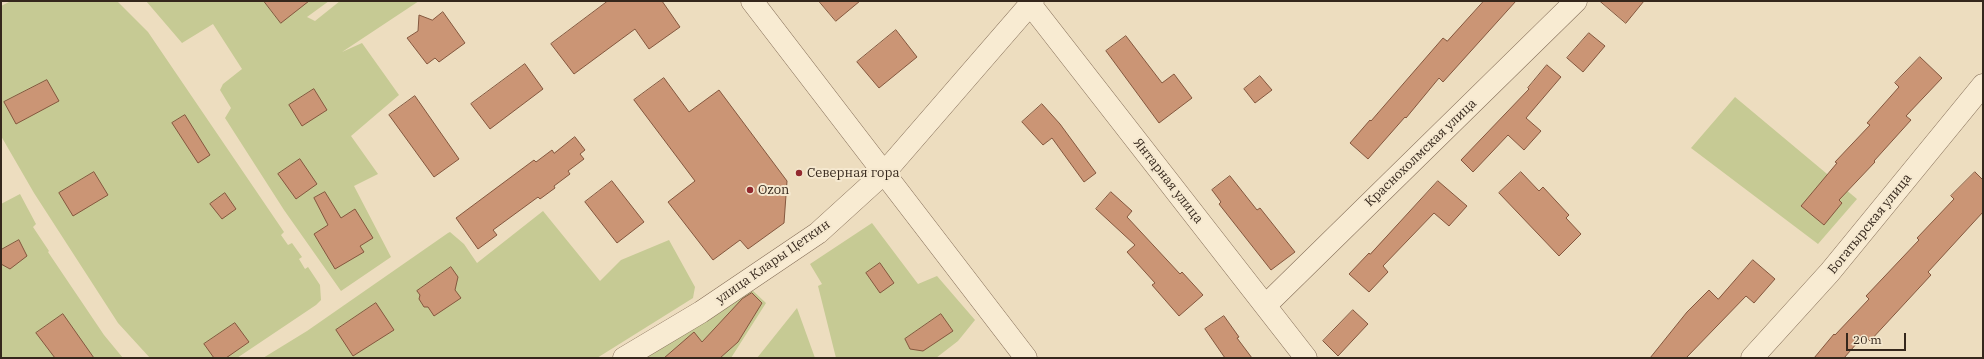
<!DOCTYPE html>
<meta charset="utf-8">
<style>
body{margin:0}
#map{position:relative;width:1984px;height:359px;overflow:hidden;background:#edddbf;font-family:"IBM Plex Serif",serif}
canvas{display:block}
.frame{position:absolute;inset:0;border:2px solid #35271c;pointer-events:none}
.scale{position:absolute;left:1846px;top:333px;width:60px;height:18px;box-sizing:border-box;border:2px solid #35271c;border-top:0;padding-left:5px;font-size:12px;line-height:14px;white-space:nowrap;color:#35271c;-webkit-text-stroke:3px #f5e8cf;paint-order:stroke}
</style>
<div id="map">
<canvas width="1984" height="359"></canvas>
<div class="frame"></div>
<div class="scale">20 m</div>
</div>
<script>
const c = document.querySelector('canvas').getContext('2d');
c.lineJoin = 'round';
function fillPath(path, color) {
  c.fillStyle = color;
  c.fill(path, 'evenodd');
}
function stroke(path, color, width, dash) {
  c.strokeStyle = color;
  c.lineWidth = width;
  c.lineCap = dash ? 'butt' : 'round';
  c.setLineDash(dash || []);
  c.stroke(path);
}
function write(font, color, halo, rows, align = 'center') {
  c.font = font + ' "IBM Plex Serif",serif';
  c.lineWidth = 4;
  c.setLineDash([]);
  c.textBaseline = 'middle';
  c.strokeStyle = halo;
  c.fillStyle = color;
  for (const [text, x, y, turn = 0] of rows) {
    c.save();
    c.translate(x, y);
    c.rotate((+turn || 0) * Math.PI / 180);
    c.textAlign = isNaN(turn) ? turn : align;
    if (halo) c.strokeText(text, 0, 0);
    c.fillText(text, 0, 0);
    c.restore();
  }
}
fillPath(new Path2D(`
 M11 1H117L148 32 284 232 281 235 288 245 292 243 302 257 299 259 305 269 308 267 320 285 321 300 316 305 237 358H150L118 323 34 193 1 136V6Z
 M146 1H329L307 17 315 21 340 1H419L342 52 362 43 399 95 351 136 378 174 354 186 391 257 341 291 284 210 225 118 231 108 220 90 223 84 242 69 213 24 182 43Z
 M1735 97 1857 199 1818 244 1691 148Z
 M20 194 36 224 33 227 49 251 48 252 104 335 123 358H1V204Z
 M543 211 600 281 621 260 669 240 695 287 693 298 597 358H263L307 331 448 233 450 232 464 244 477 263Z
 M872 223 918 284 937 276 975 320 958 341 936 358H836L818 286 822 284 810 264Z
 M751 289 766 303 731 358H642Z
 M797 308 815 358H757Z`), '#c6ca94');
const building = new Path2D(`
 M264 1H309L281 23Z
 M608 1H662L680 27 649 49 635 29 574 74 551 44Z
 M819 1H860L836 21Z
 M1484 1H1516L1443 82 1439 78 1406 118 1405 117 1368 159 1350 143 1370 120 1371 121 1443 38 1447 41Z
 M1600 1H1644L1626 23Z
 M443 12 465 43 439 62 435 58 427 64 407 38 418 31 419 15 432 20Z
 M896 30 917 57 879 88 857 62Z
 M1589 33 1605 46 1583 72 1567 58Z
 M1126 36 1162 83 1174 74 1192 98 1159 123 1106 51Z
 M1920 57 1942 78 1906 116 1911 120 1874 161 1875 162 1839 200 1842 203 1824 225 1801 206 1837 163 1835 162 1870 125 1867 123 1899 87 1895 83Z
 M525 64 543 89 490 129 471 104Z
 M1547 65 1561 77 1526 118 1541 131 1524 150 1508 135 1473 172 1461 160 1529 89 1528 88Z
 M1260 76 1272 90 1255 103 1244 89Z
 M664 78 689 112 719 90 787 181 784 223 748 249 740 240 713 260 668 202 695 181 634 100Z
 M47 80 59 101 16 124 4 102Z
 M314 89 327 110 302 126 289 105Z
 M415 96 459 159 434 177 389 115Z
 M1042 104 1060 124 1096 173 1084 182 1052 138 1043 145 1022 122Z
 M185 115 210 155 198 163 172 123Z
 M575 137 585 150 580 154 584 159 568 171 570 174 554 186 555 188 540 199 538 197 493 230 497 235 478 249 456 218 534 160 536 162 552 150 554 153Z
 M300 159 317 184 296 199 278 174Z
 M94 172 108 195 73 216 59 193Z
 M1521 172 1539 191 1543 187 1569 215 1566 218 1581 234 1559 256 1499 193Z
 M1975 172 1983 180V212L1928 272 1931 275 1870 341 1864 335 1844 358H1814L1834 334 1835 335 1869 299 1866 296 1919 240 1917 238 1954 199 1951 196Z
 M1230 176 1257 210 1260 208 1295 252 1271 270 1219 204 1221 202 1212 190Z
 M612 181 644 222 617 243 585 202Z
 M1438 181 1467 206 1449 226 1434 213 1383 266 1388 272 1369 292 1349 274 1369 253 1370 254Z
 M325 192 341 218 355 209 373 238 360 246 364 252 335 269 314 234 328 225 314 198Z
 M1111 192 1132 211 1127 217 1180 274 1182 272 1203 295 1179 316 1152 285 1155 283 1127 252 1135 245 1096 209Z
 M225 193 236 209 222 219 210 204Z
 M19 240 27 256 10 269 1 264V250Z
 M1753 260 1775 279 1754 303 1746 296 1686 358H1650L1687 312 1709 290 1718 299Z
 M880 263 894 283 880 293 866 273Z
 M451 267 458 277 455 290 461 298 434 316 428 307H424L419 299 420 295 417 291Z
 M752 293 762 303 738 342 720 358H664L694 332 702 342 742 299Z
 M376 303 394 330 353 356 336 330Z
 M1353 310 1368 324 1338 356 1323 341Z
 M63 314 94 358H55L36 333Z
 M941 314 953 331 923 351 910 349 905 339Z
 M1224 316 1239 337 1237 338 1252 358H1225L1205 329Z
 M235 323 249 342 226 358H214L204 344Z`);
fillPath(building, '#cb9575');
stroke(building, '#84573e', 1);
const minor = new Path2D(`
 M1266 305 1576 1
 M624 358 701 312 818 233 884 173`);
const tertiary = new Path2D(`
 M752 1 1026 358
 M1030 4 1306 358
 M884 173 1033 1
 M1752 358 1830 272 1983 85`);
stroke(minor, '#856e58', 23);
stroke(tertiary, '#856e58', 23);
stroke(minor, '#f8ebd2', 22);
stroke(tertiary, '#f8ebd2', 22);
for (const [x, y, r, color] of [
 [799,173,4,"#93292e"],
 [750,190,4,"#93292e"]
]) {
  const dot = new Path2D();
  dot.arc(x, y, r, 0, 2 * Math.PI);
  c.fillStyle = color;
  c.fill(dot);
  stroke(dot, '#f5e8cf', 1.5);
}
write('13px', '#35271c', '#f5e8cf', [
 ["Краснохолмская улица",1421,153,-44],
 ["Янтарная улица",1168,181,52],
 ["Богатырская улица",1870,224,-51],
 ["улица Клары Цеткин",773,262,-35]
]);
write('13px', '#35271c', '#f5e8cf', [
 ["Северная гора",807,173],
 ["Ozon",758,190]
], 'left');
</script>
